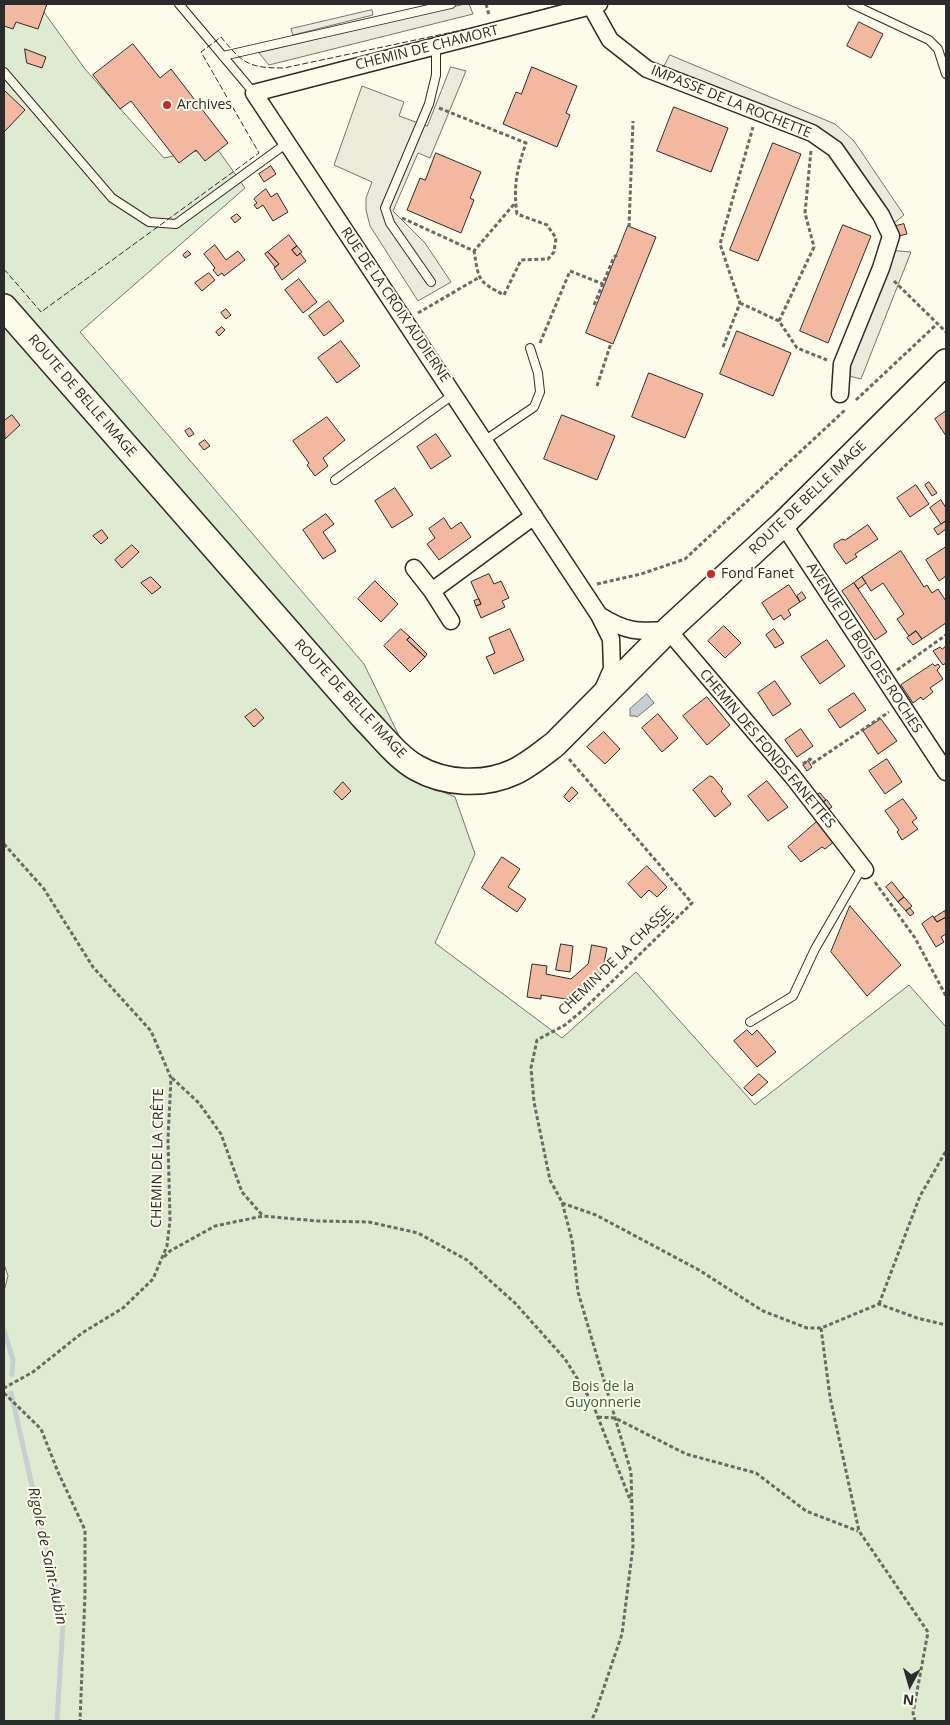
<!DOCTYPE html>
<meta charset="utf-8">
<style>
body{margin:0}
#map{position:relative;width:950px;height:1725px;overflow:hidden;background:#fdfbea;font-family:"Open Sans",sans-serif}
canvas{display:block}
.frame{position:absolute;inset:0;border:5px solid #2b2b2b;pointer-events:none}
.north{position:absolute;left:885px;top:1660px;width:50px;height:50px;-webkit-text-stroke:4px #fdfbea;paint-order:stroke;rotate:186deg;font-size:14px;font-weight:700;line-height:20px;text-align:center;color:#2b2b2b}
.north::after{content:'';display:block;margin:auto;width:18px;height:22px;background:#2b2b2b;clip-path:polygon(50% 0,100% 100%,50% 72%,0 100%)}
</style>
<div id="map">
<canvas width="950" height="1725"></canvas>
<div class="frame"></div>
<div class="north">N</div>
</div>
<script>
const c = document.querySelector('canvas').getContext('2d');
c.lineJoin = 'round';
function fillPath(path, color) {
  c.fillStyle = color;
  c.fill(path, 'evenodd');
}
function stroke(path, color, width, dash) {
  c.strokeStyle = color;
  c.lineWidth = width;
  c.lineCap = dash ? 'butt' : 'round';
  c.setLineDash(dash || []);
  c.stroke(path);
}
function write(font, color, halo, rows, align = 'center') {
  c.font = font + ' "Open Sans",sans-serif';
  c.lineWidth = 4;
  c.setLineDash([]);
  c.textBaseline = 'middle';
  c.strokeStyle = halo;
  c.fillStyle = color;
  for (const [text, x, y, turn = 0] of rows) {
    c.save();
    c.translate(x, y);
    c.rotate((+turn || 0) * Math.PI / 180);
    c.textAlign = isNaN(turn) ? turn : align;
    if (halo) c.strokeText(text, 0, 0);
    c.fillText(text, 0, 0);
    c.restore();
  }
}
const green = new Path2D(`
 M4 4H38L85 69 164 158 216 147 245 188 80 332 364 664 422 783 455 797 475 854 435 943 562 1038 636 972 755 1105 909 985 946 1027V1721H4V1291L8 1276 4 1264Z`);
fillPath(green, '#deebd1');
stroke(green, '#74746e', 1);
const parking = new Path2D(`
 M465 4H469L473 14 269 65 259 53Z
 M372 10 373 15 293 35 291 29Z
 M670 55 835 124 854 141 904 215 894 223 828 135 664 67Z
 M451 67 466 71 430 158 418 153 393 211 425 243 451 282 418 301 370 226 366 210V198L372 182 334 165 362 86 404 102 399 116 427 126Z
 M887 250 911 252 861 379 841 374Z`);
fillPath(parking, '#eceadb');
stroke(parking, '#74746e', 1);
const water = new Path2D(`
 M647 694 654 703 637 717 635 716H630V709Z`);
fillPath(water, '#c7d0d0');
stroke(water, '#74746e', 1);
stroke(new Path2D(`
 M4 1330 13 1360 12 1375
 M11 1393 63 1623 57 1721`), '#c7d0d0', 5);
const building = new Path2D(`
 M4 4H47L38 29 16 22 13 29 4 26Z
 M859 22 883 34 871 58 847 46Z
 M133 44 160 78 171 69 228 143 205 161 196 150 179 163 131 101 120 109 93 75Z
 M25 49 46 57 42 68 27 63Z
 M532 67 577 86 566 113 570 115 557 147 503 124 516 92 521 94Z
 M4 90 25 110 4 132Z
 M674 107 728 128 711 172 657 151Z
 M773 143 801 154 758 261 730 250Z
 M436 153 481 172 470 198 474 200 461 233 407 210 420 178 425 180Z
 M271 166 276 174 264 182 259 174Z
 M266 189 271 197 277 193 288 212 273 221 263 205 257 209 254 205 257 203 254 199Z
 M237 214 241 218 235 223 231 218Z
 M904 224 907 234 899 236 896 226Z
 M843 225 871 236 828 343 800 331Z
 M628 226 656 237 613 344 586 333Z
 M289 235 297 246 292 250 297 256 300 253 306 261 282 280 274 268 279 264 268 252Z
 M215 245 226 260 238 251 245 260 224 276 222 273 218 276 213 270 215 268 204 254Z
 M297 246 302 252 297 256 292 250Z
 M188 251 191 254 185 258 183 255Z
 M268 252 279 264 275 267 265 254Z
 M209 273 215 280 202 291 195 283Z
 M299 279 317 302 303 313 285 290Z
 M329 301 344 321 324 336 309 316Z
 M226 309 231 315 226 319 221 313Z
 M222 327 225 330 219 336 216 332Z
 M737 331 791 353 773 396 720 374Z
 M341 341 360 366 337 383 318 358Z
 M649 373 703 394 685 438 632 417Z
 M946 411V436L935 419Z
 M12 415 20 425 5 439 4 421Z
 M562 415 615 436 597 480 544 459Z
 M327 417 345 440 323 458 328 466 315 476 307 465 309 463 293 441Z
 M190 428 194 434 189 437 185 431Z
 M436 434 451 456 431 469 417 447Z
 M205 440 210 446 204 450 199 444Z
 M929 482 937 493 932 496 925 485Z
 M916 485 929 504 910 517 897 498Z
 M395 488 413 515 392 528 375 501Z
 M941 500 946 508V521L941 524 930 508Z
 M326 514 334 524 323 532 336 551 323 559 303 530Z
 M444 518 451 529 461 522 471 537 439 560 427 544 435 538 429 529Z
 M946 521V529L938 535 934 529Z
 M868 525 878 539 855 554 857 557 846 564 834 547V544L842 539 845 540Z
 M102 530 108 538 101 544 93 536Z
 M132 545 139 552 122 568 115 560Z
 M946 547V576L939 581 926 560Z
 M901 551 924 587 927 585 932 593 938 589 946 601V623L922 639 916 631 909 636 897 619 904 614 883 583 871 591 862 577Z
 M489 574 494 584 501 581 509 598 502 601 505 607 481 618 476 606 481 604 471 582Z
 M151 577 161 587 152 594 141 583Z
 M862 577 866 583 858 589 854 583Z
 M375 581 398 604 381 622 358 599Z
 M854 583 887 632 875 640 842 591Z
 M789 585 800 602 788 610 791 615 784 620 781 615 773 620 762 603Z
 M802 592 806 598 800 602 797 596Z
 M479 599 481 604 476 606 474 601Z
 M724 626 741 643 725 658 708 641Z
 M401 629 410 637 407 640 425 657 410 672 384 646Z
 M510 629 524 660 494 674 486 657 495 653 489 638Z
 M774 629 784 643 775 648 766 635Z
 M916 631 922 639 913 645 907 638Z
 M410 637 427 654 425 657 407 640Z
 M827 640 845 666 820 684 801 657Z
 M946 646V663L943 665 933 651 940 647 942 649Z
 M933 664 935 666 938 664 940 667 937 670 943 679 930 688 933 692 923 700 921 697 913 703 901 685Z
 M775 681 791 704 773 716 758 693Z
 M854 693 866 710 840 728 828 710Z
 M707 697 730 725 707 745 683 716Z
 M256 709 264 718 254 727 245 717Z
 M658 714 678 738 662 752 642 728Z
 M881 719 897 741 878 754 863 731Z
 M801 729 813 746 797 757 785 740Z
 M604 732 620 749 605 764 587 747Z
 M887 759 902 782 885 794 869 771Z
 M808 761 812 767 807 771 803 765Z
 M710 776 713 777 723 789 721 791 731 804 715 817 693 790Z
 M767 781 788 807 768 821 748 796Z
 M343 782 351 791 342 800 334 792Z
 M572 787 578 793 569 802 564 797Z
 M820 793 826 800 822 803 816 796Z
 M903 799 917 818 912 822 918 829 902 840 897 832 899 830 885 811Z
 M827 800 832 807 827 810 822 803Z
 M820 819 837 839 825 849 822 847 801 862 788 847Z
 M502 857 520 869 508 887 526 899 517 912 482 888Z
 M647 866 667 887 657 897 649 890 641 898 628 884Z
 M892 882 904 897 898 902 886 887Z
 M904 897 912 906 906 911 898 902Z
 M850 906 901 965 867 996 831 952Z
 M910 908 914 913 910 916 906 911Z
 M669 909 674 914 662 926 657 919Z
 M945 911 946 917 937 922 934 918Z
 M933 916 937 922 946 917V934L941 937 944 942 936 947 922 924Z
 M561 944 573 946 570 972 556 970Z
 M592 945 607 948 602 973 572 1000 541 995V999L527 997 532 964 547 966 546 974 571 979 588 964Z
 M747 1030 752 1035 757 1030 776 1052 757 1067 734 1041Z
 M759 1074 768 1082 752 1096 744 1088Z`);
fillPath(building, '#f2b8a0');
stroke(building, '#2b2b2b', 1);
const lane = new Path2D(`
 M179 4 254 93
 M852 4 929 40 938 49 946 74
 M223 56 451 4
 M4 72 112 198 149 222 176 224 287 143
 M431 282 390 223 385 208 429 104 436 75V45
 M484 441 534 407 540 392 538 373 530 348
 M335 480 454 394
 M750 1022 793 996 815 949 863 866`);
const street = new Path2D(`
 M599 4 254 93 599 615 611 639 612 669 604 687
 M591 6 610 40 647 69 812 133 835 149 881 215 891 236 881 268 842 364 840 394
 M783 524 946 772
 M414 568 432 591 451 621
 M432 591 534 516
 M599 615C626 632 637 632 668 630L793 777 865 870`);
const primary = new Path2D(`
 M4 307 364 718C379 733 398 758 417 768 445 784 484 786 514 772 529 765 542 754 555 744L668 630 783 524 946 362`);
stroke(lane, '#2b2b2b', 10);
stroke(street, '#2b2b2b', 19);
stroke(primary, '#2b2b2b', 28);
stroke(new Path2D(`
 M486 4 489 15
 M439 108 526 143C517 169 513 187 517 214L547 225 556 238 554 252 548 259 521 260 504 295C477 281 479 280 474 251
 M402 218 474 251 515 203
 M629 227 633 121
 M894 281 946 332
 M740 303 779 321 797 348 827 360
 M594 305 614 257 617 255
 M418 313 478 278
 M779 321 814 247 805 213 811 150
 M540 343 570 271 603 284
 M723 347 740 303 720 244 753 127
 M597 386 611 343
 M856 400 938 323
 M597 584 641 574 685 559 845 410
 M897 670 946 635
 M569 759 692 903 583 1010 565 1025 537 1040 531 1068 534 1102 550 1180 562 1202 572 1240 578 1292 631 1472 633 1546 622 1634 596 1711 591 1721
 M803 764 810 759 813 763 889 712
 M4 844 44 889 93 967 151 1031 171 1078 168 1139 170 1220 167 1246 153 1279 123 1308 82 1333 33 1372 4 1388
 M875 882 915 938 946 996
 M172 1078 199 1103 221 1134 242 1192 263 1216
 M562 1203 596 1215 699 1270 763 1311 807 1328H821L879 1304 917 1318 946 1325
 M164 1257 170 1251 215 1226 263 1216 317 1221 369 1222 418 1233 467 1260 515 1303 565 1359 592 1402 631 1502
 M879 1304 920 1196 946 1151
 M821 1328 830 1397 859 1531 928 1632 913 1713 915 1721
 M4 1393 41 1429 58 1472 85 1530V1594L80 1721
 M598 1417 615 1418 686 1454 756 1473 806 1511 858 1531`), '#6a6964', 3, [4, 2.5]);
stroke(lane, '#fdfbea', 8);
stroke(street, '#fdfbea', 16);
stroke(primary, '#fdfbea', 25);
stroke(new Path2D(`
 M527 14 562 4
 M4 269 41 312 259 153 201 52 221 37C243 64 249 68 284 68L467 29`), '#2b2b2b', 1, [6, 2.5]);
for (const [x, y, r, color] of [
 [167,105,5,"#c62828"],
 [711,574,5,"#c62828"]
]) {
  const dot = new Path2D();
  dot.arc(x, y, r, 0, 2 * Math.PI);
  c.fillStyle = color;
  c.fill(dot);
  stroke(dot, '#fdfbea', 2);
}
write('14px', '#2b2b2b', '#fdfbea', [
 ["CHEMIN DE CHAMORT",427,48,-14],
 ["IMPASSE DE LA ROCHETTE",731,102,22],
 ["RUE DE LA CROIX AUDIERNE",395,305,56],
 ["ROUTE DE BELLE IMAGE",82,396,49],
 ["ROUTE DE BELLE IMAGE",808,498,-44],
 ["AVENUE DU BOIS DES ROCHES",864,648,57],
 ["ROUTE DE BELLE IMAGE",350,699,47],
 ["CHEMIN DES FONDS FANETTES",767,749,50],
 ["CHEMIN DE LA CHASSE",615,961,-44],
 ["CHEMIN DE LA CRÊTE",158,1158,-89]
]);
write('14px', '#2b2b2b', '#fdfbea', [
 ["Archives",177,105],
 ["Fond Fanet",721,574]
], 'left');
write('14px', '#34623c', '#fdfbea', [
 ["Bois de la",603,1387],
 ["Guyonnerie",603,1403]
]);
write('italic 15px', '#2b2b2b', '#fdfbea', [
 ["Rigole de Saint-Aubin",47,1556,78]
]);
</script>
